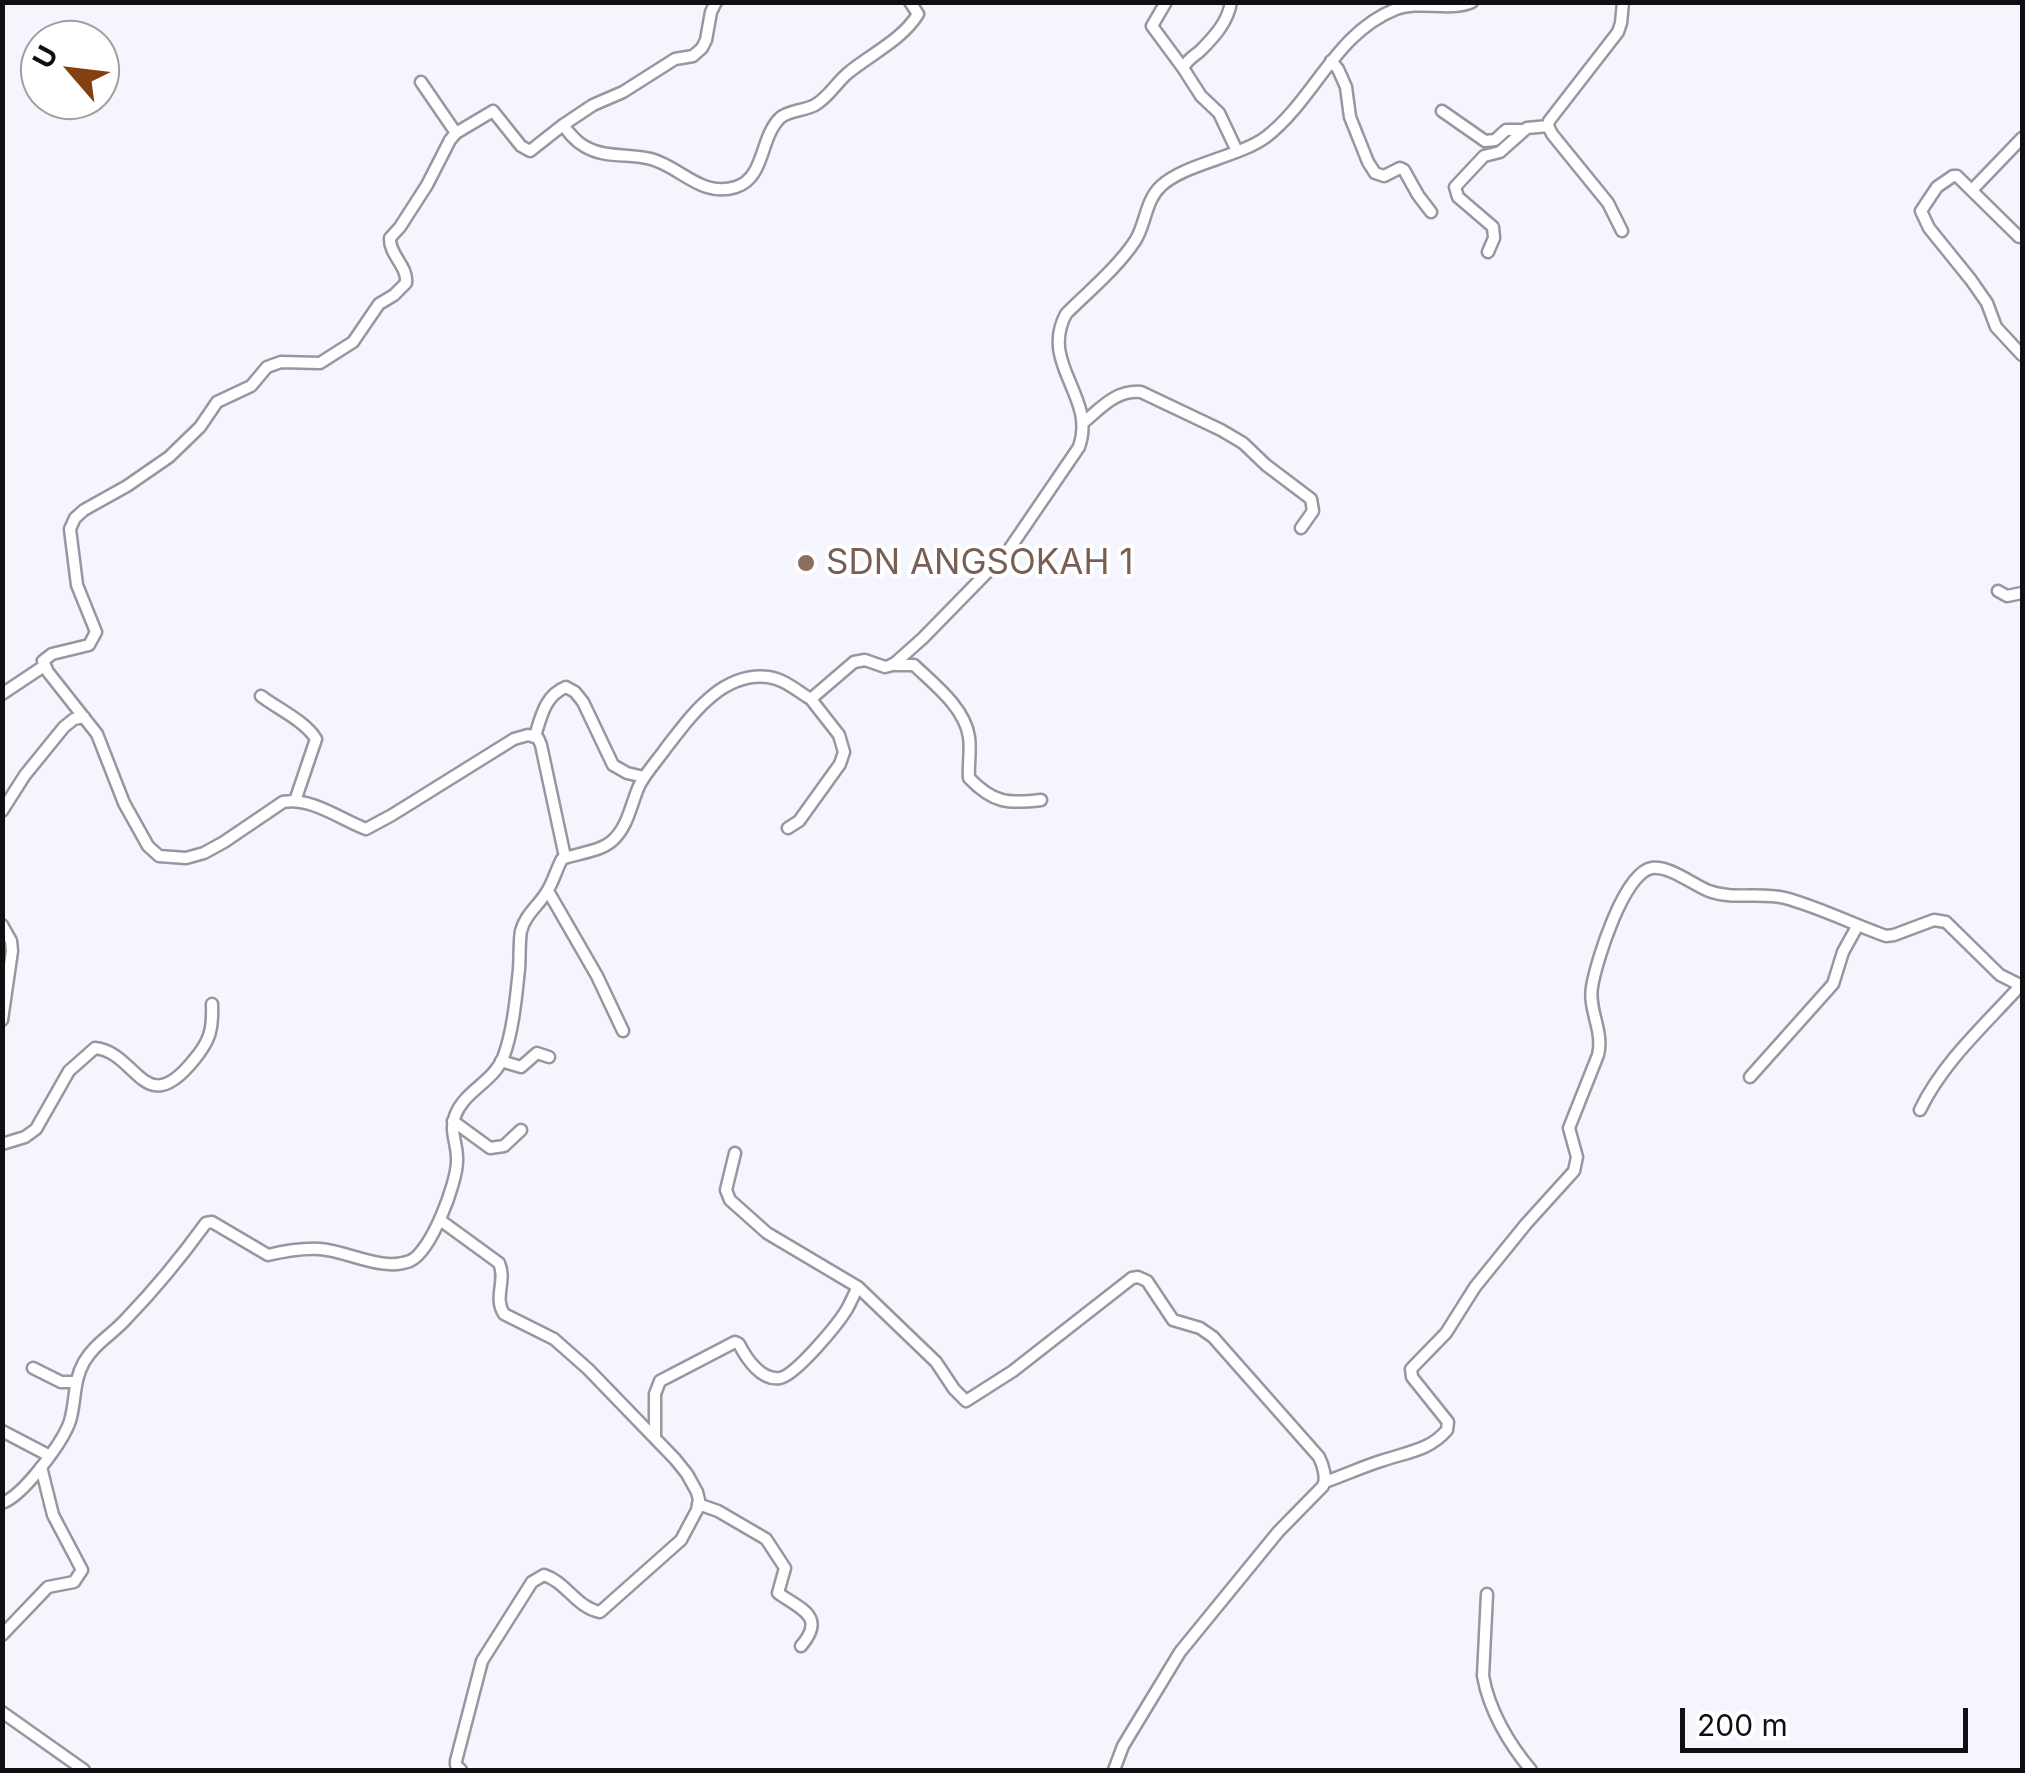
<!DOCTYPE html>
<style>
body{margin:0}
#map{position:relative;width:2025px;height:1773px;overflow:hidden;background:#f5f5fe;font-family:Inter,sans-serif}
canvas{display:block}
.frame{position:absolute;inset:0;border:5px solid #0f0f13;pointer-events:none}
.north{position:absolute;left:20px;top:20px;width:100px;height:100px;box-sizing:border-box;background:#fff;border:2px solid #9f9fa1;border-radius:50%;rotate:298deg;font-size:28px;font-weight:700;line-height:40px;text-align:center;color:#0f0f13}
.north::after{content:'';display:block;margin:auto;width:35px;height:45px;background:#834011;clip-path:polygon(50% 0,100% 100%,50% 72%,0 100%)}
.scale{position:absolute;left:1680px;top:1708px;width:288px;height:45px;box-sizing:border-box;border:5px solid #0f0f13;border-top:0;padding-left:12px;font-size:30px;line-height:35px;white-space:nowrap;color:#0f0f13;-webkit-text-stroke:8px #fff;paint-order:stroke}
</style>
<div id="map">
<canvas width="2025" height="1773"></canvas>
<div class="frame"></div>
<div class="north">U</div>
<div class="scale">200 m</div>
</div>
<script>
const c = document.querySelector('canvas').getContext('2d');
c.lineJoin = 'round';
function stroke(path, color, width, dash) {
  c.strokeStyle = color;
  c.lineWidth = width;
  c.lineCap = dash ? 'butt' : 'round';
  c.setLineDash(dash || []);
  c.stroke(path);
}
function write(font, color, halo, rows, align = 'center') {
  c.font = font + ' Inter,sans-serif';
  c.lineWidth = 8;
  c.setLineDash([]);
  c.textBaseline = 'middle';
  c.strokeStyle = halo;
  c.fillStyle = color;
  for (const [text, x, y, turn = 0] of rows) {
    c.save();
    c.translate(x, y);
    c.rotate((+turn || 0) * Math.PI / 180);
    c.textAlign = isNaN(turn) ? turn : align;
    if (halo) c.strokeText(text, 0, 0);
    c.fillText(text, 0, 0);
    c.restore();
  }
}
const minor = new Path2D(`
 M1166 2 1152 26 1183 68
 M1231 2C1228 22 1214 37 1200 51 1193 57 1188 59 1183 68L1201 96 1219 113 1237 151
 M1331 61 1338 69 1346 87 1350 117 1368 162 1375 173 1384 176 1400 168 1404 170 1418 195 1431 212
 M421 82 456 133
 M1442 111 1485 141 1495 140 1506 130H1525
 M563 125C569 133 575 141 584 146 605 159 629 153 651 159 681 167 701 198 736 187 765 178 760 137 780 118 789 110 804 111 815 105 829 97 836 83 848 73 871 54 902 40 918 14L910 2
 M1972 190 2022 138
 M1622 231 1608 203 1552 134 1548 126 1549 121 1618 32 1621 23 1623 2
 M2019 237 1957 176H1953L1937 187 1921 211 1929 228 1971 280 1987 303 1996 327 2022 355
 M1488 252 1494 238 1493 227 1458 197 1455 187 1484 156 1500 152 1527 128 1548 126
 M1084 422C1102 407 1116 390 1141 392L1221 430 1243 443 1266 465 1311 499 1313 511 1301 528
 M1998 591 2007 596 2022 593
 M894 665H914C934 684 965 708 969 737 971 751 968 764 969 778 993 803 1008 804 1041 800
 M2 694 44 666
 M261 696C278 709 305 721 316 739L295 801
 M535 736C541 717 545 695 566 687L575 692 583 702 613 765 627 773 644 777
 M2 811 25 775 64 727 74 719 84 717
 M788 828 799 821 840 764 844 752 839 735 810 698
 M565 857 541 745 538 738 528 735 514 739 392 815 366 829C340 819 311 797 283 802L224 842 204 853 186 858 159 856 148 846 124 803 97 734 48 672 43 661 52 654 89 645 96 632 77 585 70 529 75 518 84 510 127 486 169 457 200 427 217 402 251 386 267 367 281 362 320 363 353 342 379 304 394 295 406 283C408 266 389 255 390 238L400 227 427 185 450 140 456 133 493 111 521 146 530 151 563 125 593 105 623 92 675 59 693 56 702 48 706 40 711 12 716 2
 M548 891 597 976 623 1031
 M2 925 11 941 12 951 2 1020
 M501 1061 521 1067 537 1053 549 1057
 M1750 1077 1833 984 1843 952 1858 925
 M1920 1110C1943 1062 1984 1026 2020 986
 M453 1121 490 1148 504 1146 521 1130
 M2 1144 25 1137 36 1129 69 1071 95 1048C137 1052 144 1121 193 1061 210 1041 213 1030 212 1004
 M735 1153 726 1190 730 1200 767 1233 858 1287 936 1362 954 1389 966 1401 1013 1371 1132 1278 1138 1277 1147 1281 1173 1320 1200 1328 1213 1337 1319 1457C1323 1465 1327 1478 1323 1486L1278 1532 1180 1652 1123 1746 1114 1770
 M440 1220 499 1263C507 1281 493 1297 504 1314L554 1339 588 1369 675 1459 687 1474 697 1492 699 1500 697 1510 681 1540 600 1612C577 1608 566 1582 544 1575L532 1582 482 1661 456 1761V1765L461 1770
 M33 1368 61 1382H75
 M2 1431 48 1455
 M655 1437V1394L660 1381 735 1342 739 1344C746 1358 761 1381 780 1378 796 1375 838 1324 847 1309 851 1302 854 1294 858 1287
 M1325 1482C1345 1475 1364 1466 1384 1460 1408 1452 1430 1450 1447 1430L1448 1422 1412 1377 1411 1369 1446 1333 1475 1287 1526 1224 1574 1171 1577 1157 1569 1128 1598 1055C1604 1031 1588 1010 1592 987 1596 962 1624 872 1652 868 1671 866 1693 885 1709 891 1733 900 1760 892 1785 898 1819 907 1852 924 1886 936L1894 935 1934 920 1946 922 2000 975 2022 986
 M2 1503C23 1496 63 1442 70 1421 76 1401 73 1381 84 1362 95 1343 113 1334 127 1318 156 1288 182 1256 206 1223L212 1222 268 1255C285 1251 303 1248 320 1249 348 1251 382 1272 410 1261 431 1252 457 1183 457 1161 458 1145 449 1131 455 1116 464 1091 493 1082 503 1058 513 1032 516 998 519 969 520 957 519 943 521 931 525 915 538 906 546 893 553 883 556 870 562 859 578 853 599 852 612 841 628 827 631 804 639 786 646 772 657 761 666 748 691 716 721 672 768 677 784 679 796 690 809 698H812L854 662 865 660 885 667 889 666 895 663 923 638 1008 551 1079 447C1097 397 1039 364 1066 314 1089 291 1117 268 1135 241 1146 224 1145 201 1161 186 1184 164 1239 157 1266 137 1315 99 1335 33 1396 9 1420 0 1449 12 1472 2
 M698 1504 718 1511 766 1539 785 1568 778 1593C800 1609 827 1616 801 1646
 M1487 1594 1483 1676C1489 1710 1509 1744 1531 1770
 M2 1635 48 1587 74 1582 82 1570 53 1515 41 1467
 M2 1712 84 1770`);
stroke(minor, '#9697a1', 15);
stroke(minor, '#fff', 10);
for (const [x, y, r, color] of [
 [806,563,10,"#8d6e63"]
]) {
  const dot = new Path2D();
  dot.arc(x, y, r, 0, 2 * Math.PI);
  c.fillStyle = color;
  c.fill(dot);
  stroke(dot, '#fff', 4);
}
write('35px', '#785e54', '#fff', [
 ["SDN ANGSOKAH 1",826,563]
], 'left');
</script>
